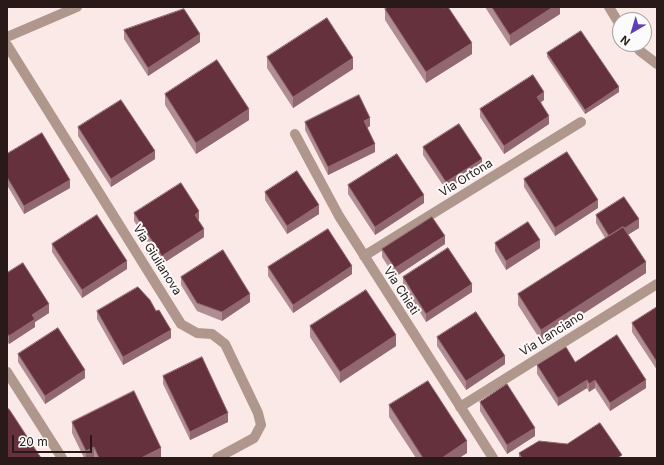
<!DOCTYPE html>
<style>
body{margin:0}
#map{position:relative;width:664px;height:465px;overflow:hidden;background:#fbe9e7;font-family:Inter,sans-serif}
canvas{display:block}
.frame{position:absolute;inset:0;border:8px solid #291a19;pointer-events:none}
.north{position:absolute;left:612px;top:12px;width:40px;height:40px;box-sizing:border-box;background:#fbfbfb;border:1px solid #a7a1a1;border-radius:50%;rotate:218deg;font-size:11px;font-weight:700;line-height:16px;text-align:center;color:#291a19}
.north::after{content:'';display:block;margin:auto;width:14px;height:18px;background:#613eb6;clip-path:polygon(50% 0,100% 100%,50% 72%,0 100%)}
.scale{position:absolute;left:12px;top:435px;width:80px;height:18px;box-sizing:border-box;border:2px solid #291a19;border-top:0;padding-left:5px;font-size:12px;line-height:14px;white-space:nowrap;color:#291a19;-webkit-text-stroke:3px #fbfbfb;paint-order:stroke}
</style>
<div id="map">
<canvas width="664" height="465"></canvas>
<div class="frame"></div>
<div class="north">N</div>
<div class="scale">20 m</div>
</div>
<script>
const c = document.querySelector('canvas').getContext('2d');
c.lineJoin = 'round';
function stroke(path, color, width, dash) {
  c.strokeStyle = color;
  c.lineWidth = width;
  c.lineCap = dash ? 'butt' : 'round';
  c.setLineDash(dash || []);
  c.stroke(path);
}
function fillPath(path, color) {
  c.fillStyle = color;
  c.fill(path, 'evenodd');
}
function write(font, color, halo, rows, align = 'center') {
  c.font = font + ' Inter,sans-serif';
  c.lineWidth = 4;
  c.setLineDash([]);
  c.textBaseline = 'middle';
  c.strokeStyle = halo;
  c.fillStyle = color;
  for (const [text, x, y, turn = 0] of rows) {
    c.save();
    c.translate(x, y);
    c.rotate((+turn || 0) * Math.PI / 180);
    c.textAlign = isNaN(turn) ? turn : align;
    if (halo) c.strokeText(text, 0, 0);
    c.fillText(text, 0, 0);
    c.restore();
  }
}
stroke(new Path2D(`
 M609 7 620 25
 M7 37 77 7
 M635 44 640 51 657 64
 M7 45 181 324 197 333 212 334 225 344 258 413 261 425 254 438 217 458
 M295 134 339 216 493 458
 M364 256 581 122
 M7 372 62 458
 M460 407 657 284`), '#b0978d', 10);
fillPath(new Path2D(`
 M485 7H560V14L510 46Z
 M385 9 472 54 426 83 385 20Z
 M124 30 200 42 148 76 124 39Z
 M547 53 619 92 585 114 547 57Z
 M267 57 353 69 293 108 267 68Z
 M165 94 249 120 196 154 165 105Z
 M544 100 541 102 549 124 504 154 480 117V109Z
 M305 122 370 126 367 128 375 152 328 175 305 130Z
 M78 127 155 159 111 187 78 136Z
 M423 147 482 167 446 190 423 155Z
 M7 154 70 188 24 214 7 185Z
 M524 179 598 208 555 236 524 187Z
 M348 185 424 203 375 235 348 194Z
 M265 192 319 214 287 234 265 200Z
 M134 213 199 219 198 220 204 237 162 264 134 221Z
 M596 215 639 228 628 234 646 273 541 341 518 305V294L605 238 596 223Z
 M495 243 540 248 506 270 495 251Z
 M52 244 127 269 82 298 52 252Z
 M445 244 395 277 382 257V249Z
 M268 267 352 274 293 313 268 276Z
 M7 273 49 313 35 322V327L9 344 7 341Z
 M181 277 250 302 222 321 197 311 181 285Z
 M403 277 472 292 426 322 403 285Z
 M657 307V370L632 332V323Z
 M97 311 171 338 123 365 97 319Z
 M310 326 396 346 340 383 310 337Z
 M437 337 505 364 466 390 437 346Z
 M18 354 85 378 45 404 18 362Z
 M575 362 646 388 610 411 595 388 589 392 587 388 558 406 537 374V365Z
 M163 376 228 422 190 440 163 384Z
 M480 402 535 436 507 454 480 411Z
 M389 405 467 453 459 458H416L389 417Z
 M72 422 161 458H84L72 433Z
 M519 453 622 458H519Z`), '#b08d92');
fillPath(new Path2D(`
 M553 7H560V14L510 46V35Z
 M200 34V42L148 76V68Z
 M472 43V54L426 83V72Z
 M353 58V69L293 108V97Z
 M619 87V92L585 114V110Z
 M544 92V100L537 105V97Z
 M249 109V120L196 154V143Z
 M549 116V124L504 154V146Z
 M370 118V126L364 130V121Z
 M375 144V152L328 175V167Z
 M155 151V159L111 187V179Z
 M482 159V167L446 190V182Z
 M70 180V188L24 214V206Z
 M424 195V203L375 235V227Z
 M598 200V208L555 236V228Z
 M319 205V214L287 234V226Z
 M199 211V219L195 223V215Z
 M639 219V228L610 246V237Z
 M204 229V237L162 264V256Z
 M445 236V244L395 277V268Z
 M540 240V248L506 270V261Z
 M127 261V269L82 298V290Z
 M646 262V273L541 341V330Z
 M352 266V274L293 313V305Z
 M472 284V292L426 322V314Z
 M250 294V302L222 321V312Z
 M49 304V313L35 322V327L9 344V336L32 315Z
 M171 330V338L123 365V357Z
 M396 335V346L340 383V372Z
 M505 356V364L466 390V381Z
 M85 370V378L45 404V396Z
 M587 380V388L558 406V398Z
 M595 380V388L589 392V384Z
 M646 380V388L610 411V403Z
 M228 413V422L190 440V432Z
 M535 428V436L507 454V445Z
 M467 441V453L459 458H442Z
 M94 447V458H86V451Z
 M161 448V458H141Z`), '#916870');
const building = new Path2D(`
 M388 7H444V8L448 7 472 43 426 72 385 9Z
 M492 7H553L510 35Z
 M184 9 200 34 148 68 124 30Z
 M327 18 353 58 293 97 267 57Z
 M581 31 619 87 585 110 547 53Z
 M217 60 249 109 196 143 165 94Z
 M533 75 544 92 537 97 549 116 504 146 480 109Z
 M359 95 370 118 364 121 375 144 328 167 305 122Z
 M121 100 155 151 111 179 78 127Z
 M459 124 482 159 446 182 423 147Z
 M42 133 70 180 24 206 7 177V154Z
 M567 152 598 200 555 228 524 179Z
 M397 154 424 195 375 227 348 185Z
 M297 171 319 205 287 226 265 192Z
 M181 183 199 211 195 215 204 229 162 256 134 213Z
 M624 197 639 219 625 228 623 227 609 236 596 215Z
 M97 215 127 261 82 290 52 244Z
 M432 217 445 236 395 268 382 249Z
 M528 222 540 240 506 261 495 243Z
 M623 227 646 262 541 330 518 294Z
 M328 229 352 266 293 305 268 267Z
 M448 248 472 284 426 314 403 277Z
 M223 250 250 294 222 312 197 303 181 277Z
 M23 263 49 304 32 315 35 319 9 336 7 333V273Z
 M138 287 150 300 156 311 159 310 171 330 123 357 97 311Z
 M366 290 396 335 340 372 310 326Z
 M657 307V362L632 323Z
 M476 312 505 356 466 381 437 337Z
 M58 328 85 370 45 396 18 354Z
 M617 335 646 380 610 403 595 380 589 384 587 380 558 398 537 365 566 347 575 362Z
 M202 357 228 413 190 432 163 376Z
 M428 381 467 441 442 458H423L389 405Z
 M507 384 535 428 507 445 480 402Z
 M134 391 161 448 141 458H99L94 447 86 451 72 422Z
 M9 409 41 458H7V410Z
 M600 423 622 455 617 458H522L519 453 539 441 567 444Z`);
fillPath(building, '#64313d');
stroke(building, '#916870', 1);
write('12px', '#291a19', '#fbfbfb', [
 ["Via Ortona",466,178,-32],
 ["Via Giulianova",157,260,58],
 ["Via Chieti",401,291,57],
 ["Via Lanciano",552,334,-32]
]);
</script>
